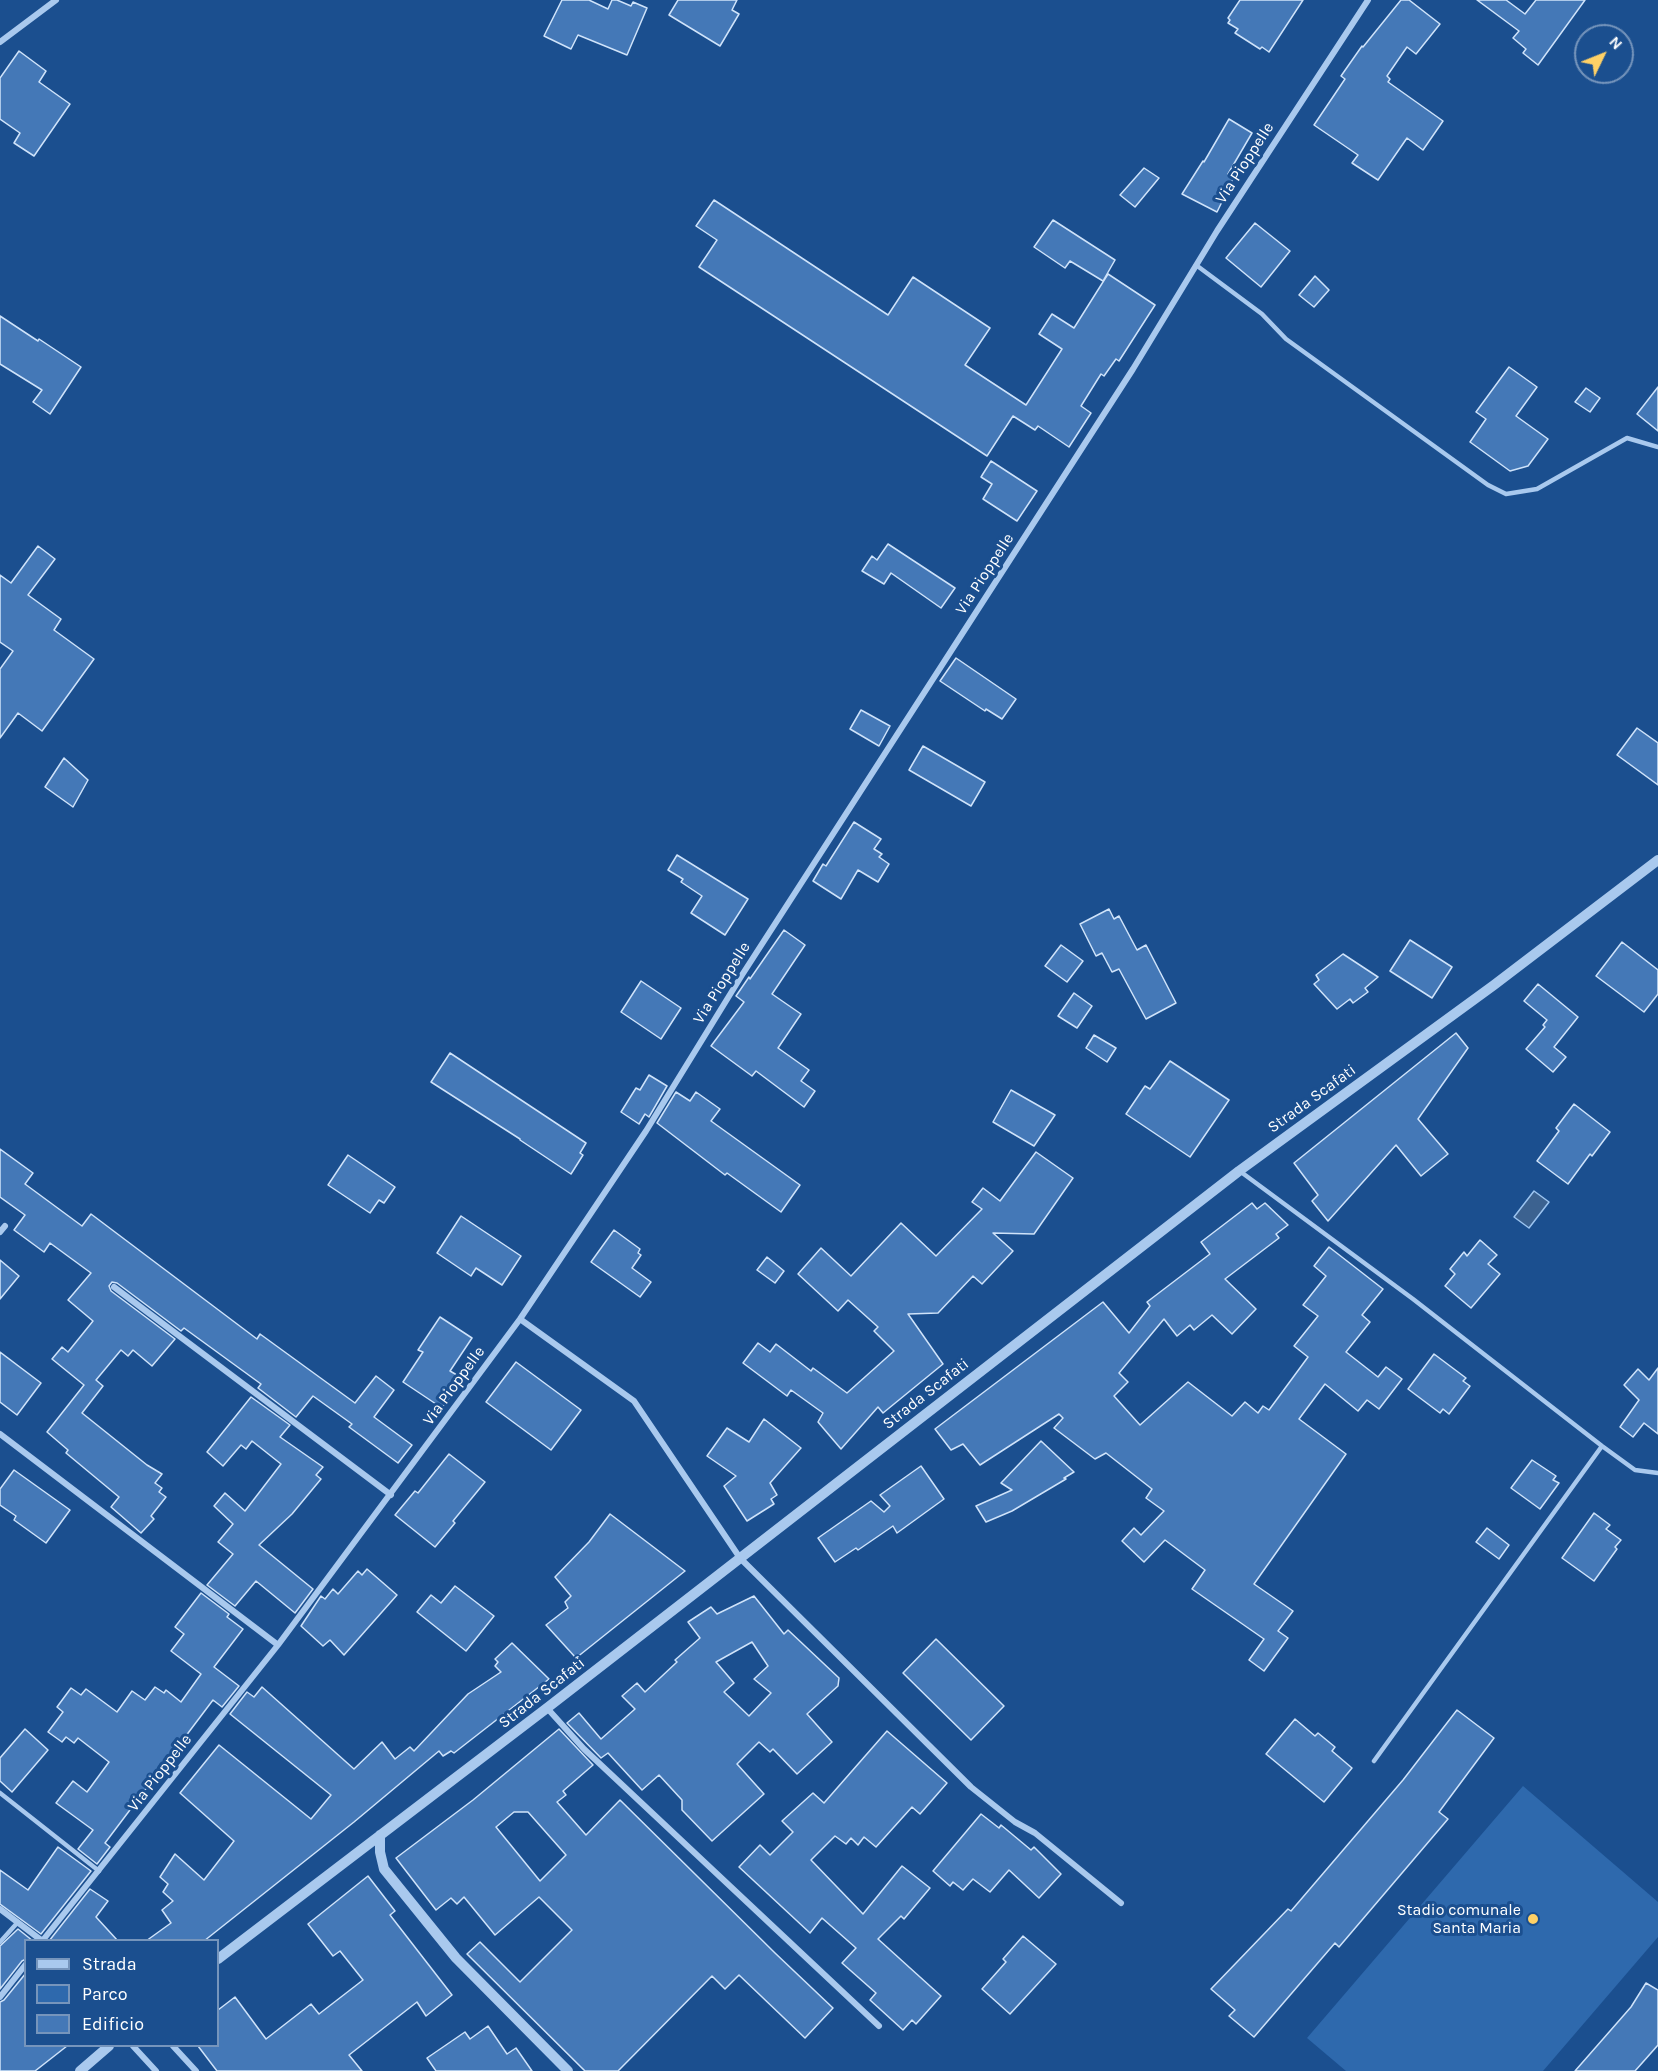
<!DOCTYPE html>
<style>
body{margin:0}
#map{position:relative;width:1658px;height:2071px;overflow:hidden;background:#1b4f8f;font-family:Karla,sans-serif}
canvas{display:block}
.legend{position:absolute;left:24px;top:1939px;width:195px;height:108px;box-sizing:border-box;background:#1b4f8f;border:2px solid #7695bc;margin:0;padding:8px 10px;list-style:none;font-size:18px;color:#fff}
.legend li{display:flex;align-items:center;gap:12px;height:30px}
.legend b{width:30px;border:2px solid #7695bc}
.north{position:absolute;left:1574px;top:24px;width:60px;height:60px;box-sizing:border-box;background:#1b4f8f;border:2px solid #7695bc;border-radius:50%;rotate:47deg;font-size:16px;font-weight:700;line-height:24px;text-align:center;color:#fff}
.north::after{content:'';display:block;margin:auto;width:21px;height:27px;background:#ffd166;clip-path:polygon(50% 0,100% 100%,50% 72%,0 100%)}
</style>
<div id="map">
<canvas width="1658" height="2071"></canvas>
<ul class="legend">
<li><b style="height:8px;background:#a9c9ee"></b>Strada</li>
<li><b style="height:16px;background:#2e69ad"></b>Parco</li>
<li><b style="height:16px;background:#4478b7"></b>Edificio</li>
</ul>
<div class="north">N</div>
</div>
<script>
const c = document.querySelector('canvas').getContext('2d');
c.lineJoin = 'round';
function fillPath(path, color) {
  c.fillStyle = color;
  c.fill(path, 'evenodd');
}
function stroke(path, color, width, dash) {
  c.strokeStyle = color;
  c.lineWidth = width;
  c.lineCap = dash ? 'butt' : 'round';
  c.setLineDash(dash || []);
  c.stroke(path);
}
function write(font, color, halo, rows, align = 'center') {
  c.font = font + ' Karla,sans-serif';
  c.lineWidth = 6;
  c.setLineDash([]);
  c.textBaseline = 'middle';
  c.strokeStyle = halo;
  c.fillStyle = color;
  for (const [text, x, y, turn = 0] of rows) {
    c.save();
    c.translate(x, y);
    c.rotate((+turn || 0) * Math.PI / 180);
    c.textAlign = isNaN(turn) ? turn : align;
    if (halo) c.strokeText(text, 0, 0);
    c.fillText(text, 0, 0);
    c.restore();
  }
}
fillPath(new Path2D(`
 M1523 1786 1658 1902V1937L1543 2071H1346L1307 2038Z`), '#2e69ad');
const water = new Path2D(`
 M1534 1191 1549 1202 1529 1228 1514 1217Z`);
fillPath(water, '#3c6290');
stroke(water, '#9cc4f0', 1.5);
const building = new Path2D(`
 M562 0H589L608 9 612 0H617L631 6 633 2 647 8 627 55 578 35 571 49 544 36Z
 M678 0H737L732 10 739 14 720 46 669 15Z
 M1240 0H1303L1269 52 1262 47 1260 49 1235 33 1238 29 1228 23 1230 20 1228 18Z
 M1401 0H1409L1440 24 1416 54 1407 47 1387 76 1390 79 1388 82 1443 121 1423 150 1407 138 1378 180 1352 163 1358 155 1314 125 1345 79 1341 76 1362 46 1363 47Z
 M1477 0H1506L1525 14 1536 0H1585L1538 65 1523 53 1526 49 1513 38 1519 31Z
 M19 51 46 71 39 82 70 104 34 156 14 143 20 133 0 119V78Z
 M1229 119 1252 133 1228 174 1234 177 1217 212 1182 194 1203 161 1204 162Z
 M1144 168 1159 178 1135 207 1120 195Z
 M714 200 888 315 913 277 990 328 965 365 1026 405 1062 349 1039 334 1052 314 1074 328 1108 274 1155 305 1119 361 1116 359 1104 376 1101 374 1081 406 1091 413 1069 447 1038 426 1035 430 1013 416 987 456 699 267 717 240 696 226Z
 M1053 220 1115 260 1103 281 1070 261 1065 268 1034 247Z
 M1255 223 1290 251 1261 287 1226 258Z
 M1315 276 1329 290 1314 307 1299 295Z
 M0 316 38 341 39 339 81 367 50 414 33 402 42 390 0 364Z
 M1509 367 1537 387 1516 416 1548 439 1528 466 1510 471 1470 442 1486 419 1476 412Z
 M1658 387V431L1637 414Z
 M1586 388 1600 398 1590 412 1575 402Z
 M991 461 1037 491 1017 521 983 499 992 484 981 477Z
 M888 544 955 588 941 608 891 573 884 584 862 571 872 556 877 560Z
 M38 546 55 559 28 595 61 619 54 630 94 659 42 731 18 713 0 738V669L13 651 0 642V575L11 583Z
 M956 658 1016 699 1002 719 986 709 985 711 940 681Z
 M861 710 890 726 879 746 850 729Z
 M1637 728 1658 743V785L1617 755Z
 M923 746 985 782 971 806 909 770Z
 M64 758 88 780 73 807 45 787Z
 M854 822 881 839 874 849 882 854 879 857 889 864 878 882 858 870 841 899 813 881 823 864 826 866Z
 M677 855 748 899 725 935 691 913 702 896 681 882 683 879 668 870Z
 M1109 909 1114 919 1119 916 1137 950 1146 945 1176 1003 1146 1019 1119 969 1112 972 1102 953 1096 956 1080 924Z
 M784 930 805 945 772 994 801 1014 778 1048 809 1070 801 1081 815 1091 804 1107 756 1071 752 1076 711 1046 744 1002 736 996 749 977 750 979Z
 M1410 940 1452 967 1432 998 1390 971Z
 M1622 942 1658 970V994L1644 1012 1596 976Z
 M1061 945 1083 961 1067 982 1045 966Z
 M1343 954 1378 977 1365 988 1368 992 1353 1003 1350 999 1337 1009 1314 984 1319 980 1316 975Z
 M641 981 681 1008 661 1039 621 1012Z
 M1538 984 1578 1017 1554 1047 1566 1057 1553 1072 1526 1049 1545 1027 1543 1025 1547 1020 1524 1001Z
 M1074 993 1092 1006 1077 1028 1058 1016Z
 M1456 1033 1468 1048 1418 1119 1448 1154 1421 1176 1396 1145 1328 1221 1312 1201 1318 1195 1294 1163Z
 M1094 1035 1116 1048 1107 1062 1086 1048Z
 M450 1053 586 1143 580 1153 583 1155 571 1174 520 1140V1139L431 1082Z
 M1170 1061 1229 1100 1190 1157 1126 1114 1145 1086 1150 1089Z
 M649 1075 667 1086 649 1117 645 1114 639 1124 621 1112 636 1088 640 1090Z
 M1011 1090 1055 1115 1034 1146 993 1122Z
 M676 1092 690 1101 696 1092 720 1109 711 1121 800 1185 781 1212 727 1173 725 1175 657 1123Z
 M1574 1104 1610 1132 1592 1156 1590 1154 1568 1184 1537 1161 1559 1131 1556 1128Z
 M0 1149 33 1173 25 1184 82 1226 91 1214 257 1339 260 1334 355 1403 376 1376 394 1390 374 1417 412 1445 398 1463 349 1427 352 1424 313 1396 296 1417 258 1388 261 1384 184 1328 181 1331 117 1283 112 1282 109 1286 111 1291 175 1339 152 1366 133 1350 128 1356 121 1350 96 1380 103 1386 82 1413 147 1465 162 1474 155 1483 162 1488 159 1492 166 1497 151 1516 154 1519 141 1533 111 1507 119 1497 66 1453 68 1450 47 1432 84 1385 52 1359 62 1347 68 1352 93 1321 68 1300 91 1273 50 1243 44 1252 14 1230 25 1215 0 1197Z
 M1036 1152 1073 1178 1034 1234 993 1233 1013 1251 982 1284 973 1276 938 1313 908 1314 943 1364 883 1413 878 1407 841 1449 818 1422 823 1413 791 1390 787 1396 743 1363 758 1343 770 1352 776 1344 811 1371 813 1368 847 1393 894 1351 874 1331 878 1327 848 1300 838 1311 798 1274 821 1248 851 1276 901 1223 936 1256 982 1209 972 1202 983 1188 1000 1201Z
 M348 1155 395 1187 384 1203 379 1200 370 1213 328 1185Z
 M1252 1203 1257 1209 1265 1203 1288 1225 1276 1234 1279 1238 1225 1279 1256 1309 1232 1334 1212 1315 1194 1330 1190 1325 1177 1336 1164 1319 1119 1373 1128 1382 1114 1396 1140 1425 1188 1382 1232 1416 1245 1402 1258 1413 1263 1406 1269 1410 1308 1357 1294 1346 1318 1316 1303 1305 1326 1276 1314 1266 1329 1247 1383 1289 1362 1315 1370 1322 1346 1352 1378 1377 1386 1367 1402 1379 1379 1409 1367 1400 1358 1411 1325 1384 1299 1419 1346 1454 1254 1584 1293 1611 1278 1631 1288 1638 1264 1671 1249 1660 1264 1639 1192 1589 1205 1570 1165 1540 1144 1562 1122 1541 1134 1528 1141 1535 1164 1511 1146 1498 1152 1489 1106 1453 1095 1459 1054 1428 1063 1418 1059 1414 980 1465 963 1444 951 1450 935 1429 1103 1302 1129 1333 1150 1306 1147 1302 1210 1254 1201 1242Z
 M461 1216 521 1256 502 1285 476 1268 471 1276 437 1253Z
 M614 1230 640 1249 638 1253 641 1255 632 1268 651 1282 640 1297 591 1262Z
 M1480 1240 1497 1255 1488 1264 1500 1274 1471 1308 1445 1286 1455 1274 1450 1269 1464 1252 1467 1256Z
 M767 1257 784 1271 775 1283 757 1270Z
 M0 1260 19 1276 0 1299Z
 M440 1317 472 1338 450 1371 462 1378 442 1408 403 1382 423 1352 418 1350Z
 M0 1352 41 1383 17 1415 0 1402Z
 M1434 1354 1466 1378 1463 1381 1470 1386 1449 1414 1443 1409 1440 1413 1408 1389Z
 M516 1362 581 1410 551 1450 486 1402Z
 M1658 1368V1434L1644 1423 1633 1437 1620 1427 1639 1400 1624 1385 1638 1369 1649 1380Z
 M251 1397 290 1425 280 1437 323 1467 316 1475 321 1479 292 1514 259 1545 313 1589 295 1613 256 1581 235 1606 207 1585 233 1554 218 1542 233 1524 214 1506 225 1493 245 1511 281 1464 252 1441 246 1449 241 1445 223 1466 207 1452Z
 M764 1419 801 1448 770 1483 777 1495 771 1499 774 1504 747 1521 724 1486 736 1476 707 1456 727 1428 749 1442Z
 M1041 1441 1074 1472 1064 1478 1066 1479 1012 1511 986 1522 976 1506 1012 1490 1001 1483Z
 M449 1454 485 1482 453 1521 455 1523 435 1547 395 1515 415 1491 418 1493Z
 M1532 1460 1556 1476 1553 1480 1559 1483 1540 1509 1511 1488Z
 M921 1466 944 1499 897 1533 893 1526 858 1550 856 1548 835 1562 818 1538 871 1501 884 1512 890 1506 880 1495Z
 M14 1470 70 1510 46 1543 14 1520 16 1516 0 1505V1489Z
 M1594 1513 1610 1525 1606 1529 1621 1540 1615 1547 1617 1549 1594 1581 1562 1558Z
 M610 1514 685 1571 576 1658 546 1625 568 1608 565 1602 571 1596 555 1577 589 1542Z
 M1487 1528 1509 1545 1499 1559 1476 1542Z
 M367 1569 397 1595 344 1655 330 1640 323 1646 301 1626 321 1596 325 1599 333 1589 338 1594 358 1571 362 1575Z
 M455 1586 494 1616 466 1651 417 1612 431 1595 441 1603Z
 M201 1593 229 1614 227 1617 243 1629 214 1667 239 1686 222 1707 213 1700 105 1843 110 1847 97 1864 78 1849 93 1830 56 1803 73 1781 87 1792 109 1762 78 1738 74 1743 66 1737 62 1742 48 1732 63 1712 57 1707 71 1688 81 1695 86 1689 117 1712 132 1691 145 1700 155 1687 164 1693 166 1690 181 1702 201 1674 171 1651 184 1634 175 1627Z
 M754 1596 784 1634 788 1630 839 1678 838 1686 807 1714 832 1742 797 1774 773 1749 770 1752 759 1742 737 1764 764 1794 712 1841 682 1810V1800L659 1775 642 1790 608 1753 601 1758 567 1723 579 1713 601 1739 635 1709 622 1696 637 1683 645 1692 677 1662 675 1660 700 1638 688 1622 711 1607 717 1614ZM752 1642 768 1666 754 1679 771 1693 749 1716 724 1692 734 1683 716 1662Z
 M936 1639 1004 1706 971 1740 903 1673Z
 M512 1643 549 1679 454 1753 451 1751 443 1756 439 1751 354 1822 204 1941H146L171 1923 162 1910 173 1901 163 1892 168 1884 160 1877 175 1854 204 1880 234 1841 180 1793 219 1745 311 1819 331 1795 230 1714 247 1692 254 1697 262 1687 354 1769 382 1742 395 1759 410 1747 414 1751 468 1694 501 1672 495 1666 498 1662 495 1659Z
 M1457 1710 1494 1738 1439 1812 1448 1819 1339 1947 1335 1943 1254 2037 1229 2016 1235 2010 1211 1989 1288 1909 1291 1911 1403 1780Z
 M1295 1719 1315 1736 1318 1733 1335 1747 1332 1751 1352 1768 1324 1802 1266 1754Z
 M25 1729 48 1750 12 1792 0 1781V1758Z
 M559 1729 593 1765 563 1791 566 1795 557 1802 586 1835 620 1800 775 1953 833 2008 805 2038 739 1975 725 1989 712 1976 618 2071H585L467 1954 480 1942 520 1982 572 1930 539 1897 495 1935 464 1897 457 1904 451 1898 436 1910 396 1858 473 1800ZM514 1812H528L566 1855 540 1881 496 1827Z
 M887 1731 947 1783 920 1814 912 1807 876 1847 864 1837 858 1845 851 1838 846 1844 835 1836 811 1860 863 1914 902 1866 930 1888 904 1919 901 1916 878 1939 941 1996 916 2024 912 2020 903 2030 870 2000 876 1993 842 1963 856 1948 822 1918 810 1933 739 1867 760 1845 770 1855 793 1832 782 1821 813 1793 824 1803Z
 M981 1814 999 1828 1001 1825 1031 1850 1034 1847 1061 1874 1039 1898 1009 1870 990 1892 973 1879 963 1890 953 1882 950 1886 933 1871Z
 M58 1847 91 1871 41 1934 0 1904V1870L28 1890Z
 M368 1876 395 1911 390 1915 452 1995 426 2016 417 2002 349 2055 362 2071H217L198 2046H218V2010L235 1997 266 2039 311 2004 319 2014 363 1980 340 1951 333 1956 308 1924Z
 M90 1889 108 1901 96 1917 118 1941H49Z
 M18 1929 33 1941H26V1959L22 1961 0 1989V1946Z
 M1023 1936 1056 1964 1010 2014 982 1989 1006 1962 1003 1959Z
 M26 1973V2046H67L35 2071H0V2002L4 2000Z
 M1646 1983 1658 1990V2045L1635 2071H1575L1631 2007Z
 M488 2026 507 2054 516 2048 532 2071H436L427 2058 465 2032 470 2039Z`);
fillPath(building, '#4478b7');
stroke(building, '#cfe3fa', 1.5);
stroke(new Path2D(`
 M1196 265 1262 314 1286 339 1488 485 1506 494 1537 489 1627 438 1658 447
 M1241 1172 1413 1299 1602 1446 1635 1470 1658 1473
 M1374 1761 1602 1446
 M0 1793 99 1871
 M0 1942 18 1922`), '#a9c9ee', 4.5);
stroke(new Path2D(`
 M0 42 56 0
 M0 1232 5 1226
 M114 1287 391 1495
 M520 1319 634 1401 740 1558 971 1787 1015 1822 1035 1833 1121 1903
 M0 1434 278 1645
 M547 1708 584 1749 879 2026
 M0 1909 41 1940
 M43 1940 278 1645 520 1319 646 1131 742 975 1133 369 1217 231 1368 0
 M0 1997 26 1964
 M133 2046 156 2071
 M173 2046 196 2071`), '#a9c9ee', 6);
stroke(new Path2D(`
 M380 1835V1852L384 1869 456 1958 568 2071
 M218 1959 547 1708 1239 1171 1494 985 1658 860
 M80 2071 109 2046`), '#a9c9ee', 10);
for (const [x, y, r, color] of [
 [1533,1919,6,"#ffd166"]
]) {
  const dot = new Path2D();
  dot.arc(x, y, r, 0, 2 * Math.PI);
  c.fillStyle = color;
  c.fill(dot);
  stroke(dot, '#1b4f8f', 2);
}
write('16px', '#fff', '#1b4f8f', [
 ["Via Pioppelle",1245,163,-57],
 ["Via Pioppelle",985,574,-57],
 ["Via Pioppelle",722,983,-58],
 ["Strada Scafati",1312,1099,-36],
 ["Via Pioppelle",454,1386,-54],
 ["Strada Scafati",926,1394,-38],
 ["Strada Scafati",542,1693,-38],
 ["Via Pioppelle",160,1773,-52]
]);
write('16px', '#fff', '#1b4f8f', [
 ["Stadio comunale",1521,1910],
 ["Santa Maria",1521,1928]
], 'right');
</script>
